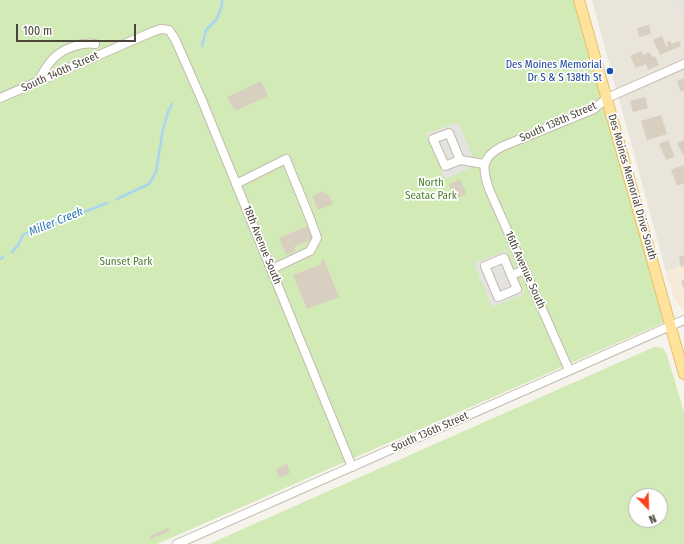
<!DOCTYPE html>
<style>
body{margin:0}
#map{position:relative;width:684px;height:544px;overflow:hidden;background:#f6f3ec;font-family:"Fira Sans Condensed",sans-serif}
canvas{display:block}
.north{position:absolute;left:628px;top:488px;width:40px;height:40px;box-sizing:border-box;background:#fff;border:1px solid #b7b4b0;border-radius:50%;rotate:157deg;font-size:11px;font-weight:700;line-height:16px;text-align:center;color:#4b4439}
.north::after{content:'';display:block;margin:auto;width:14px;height:18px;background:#fc3f1d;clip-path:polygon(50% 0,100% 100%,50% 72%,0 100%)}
.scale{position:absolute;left:16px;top:24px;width:120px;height:18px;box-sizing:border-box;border:2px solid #4b4439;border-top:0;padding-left:5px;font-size:12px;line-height:14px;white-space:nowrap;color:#4b4439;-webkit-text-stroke:3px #fff;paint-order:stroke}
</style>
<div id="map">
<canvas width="684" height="544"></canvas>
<div class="north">N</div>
<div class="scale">100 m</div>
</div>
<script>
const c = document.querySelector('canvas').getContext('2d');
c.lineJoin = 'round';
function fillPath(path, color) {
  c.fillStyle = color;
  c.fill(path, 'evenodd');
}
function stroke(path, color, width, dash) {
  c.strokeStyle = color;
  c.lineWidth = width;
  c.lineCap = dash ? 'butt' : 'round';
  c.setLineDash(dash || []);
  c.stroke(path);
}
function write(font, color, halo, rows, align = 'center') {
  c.font = font + ' "Fira Sans Condensed",sans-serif';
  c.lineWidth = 3.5;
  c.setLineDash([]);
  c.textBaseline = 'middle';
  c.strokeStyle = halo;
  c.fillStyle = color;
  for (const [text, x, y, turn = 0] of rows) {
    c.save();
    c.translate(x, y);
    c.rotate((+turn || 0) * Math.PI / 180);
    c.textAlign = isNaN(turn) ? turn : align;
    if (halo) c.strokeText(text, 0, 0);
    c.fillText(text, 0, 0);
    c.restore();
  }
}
fillPath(new Path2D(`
 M592 0H676L684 18V264L666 272Z`), '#eae5da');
fillPath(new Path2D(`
 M684 264V308L680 307 675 300 666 272Z`), '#f7ead8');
fillPath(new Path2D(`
 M0 0H574L665 322 157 544H0ZM157 29 154 36 14 96Z
 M654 347 663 348 667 355 684 412V544H209ZM636 496H660V520H636Z`), '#d2eab5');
fillPath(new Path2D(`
 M676 0H684V18Z
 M458 122 473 157 470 168 445 179 426 134Z
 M506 250 524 294 492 307 474 263Z`), '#e5e3e0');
stroke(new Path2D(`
 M202 46 206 30 217 19 222 5V0
 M117 199 149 184 156 172 163 129 168 112 172 104
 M12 252 18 245 23 235 38 227 66 219 107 203
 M0 259 3 257`), '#a9d4f2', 2.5);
fillPath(new Path2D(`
 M649 25 651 34 639 37 637 28Z
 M662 36 666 47 668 46 667 42 670 41 672 44 679 41 681 46 660 55 653 40Z
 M642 51 643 55 650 52 652 57 655 56 659 65 648 70 646 64 636 68 630 56Z
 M684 78V90L681 92 677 81Z
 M261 81 268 96 235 111 227 97Z
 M645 97 648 108 633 112 630 101Z
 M661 115 667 134 647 140 641 121Z
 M668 140 675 157 666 160 659 144Z
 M684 140V154L683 155 677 143Z
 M684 165V183L677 186 671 170Z
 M460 179 467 194 455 199 449 184Z
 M324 191 325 195 328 194 333 204 318 210 312 196Z
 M307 226 313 239 294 247 296 251 286 255 279 238Z
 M684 255V266L681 267 679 257Z
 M324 260 339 297 307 309 293 275 322 264 321 261Z
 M684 280V289L681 281Z
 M287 464 290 473 279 478 276 469Z
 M168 528 170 531 151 539 150 536Z`), '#d8cfc1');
const minor = new Path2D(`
 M41 76C45 69 50 61 56 56 65 48 83 42 95 44
 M0 98 152 32 161 29 169 30 175 39 201 98 352 467
 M460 160 449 133 433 139 445 166 460 160 484 164
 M236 184 286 159C296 185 308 211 317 238L310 251 272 269
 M511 275 517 289 498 297 485 266 504 258 511 275 525 270
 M569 370 489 189C482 168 481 158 501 147L594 109 607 98 684 64
 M177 544 684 320`);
const major = new Path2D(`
 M579 0 684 374`);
stroke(minor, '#c2bbae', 10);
stroke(major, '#e6c16a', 12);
stroke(minor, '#fff', 8);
stroke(major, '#ffe39c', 10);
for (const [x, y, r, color] of [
 [610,71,4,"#1a4fb4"]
]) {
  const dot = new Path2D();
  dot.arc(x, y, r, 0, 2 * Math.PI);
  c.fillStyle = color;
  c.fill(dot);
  stroke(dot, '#fff', 1.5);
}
write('11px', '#164399', '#fff', [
 ["Des Moines Memorial",602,65],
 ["Dr S & S 138th St",602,78]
], 'right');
write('11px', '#4b4439', '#fff', [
 ["South 140th Street",60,72,-24],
 ["South 138th Street",558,122,-24],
 ["Des Moines Memorial Drive South",632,187,74],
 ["18th Avenue South",262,245,68],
 ["16th Avenue South",525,270,66],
 ["South 136th Street",430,432,-24]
]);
write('11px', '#4a7f2a', '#fff', [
 ["North",431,183],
 ["Seatac Park",431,196],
 ["Sunset Park",126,262]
]);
write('italic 12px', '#2e7ab2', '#fff', [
 ["Miller Creek",56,222,-22]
]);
</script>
